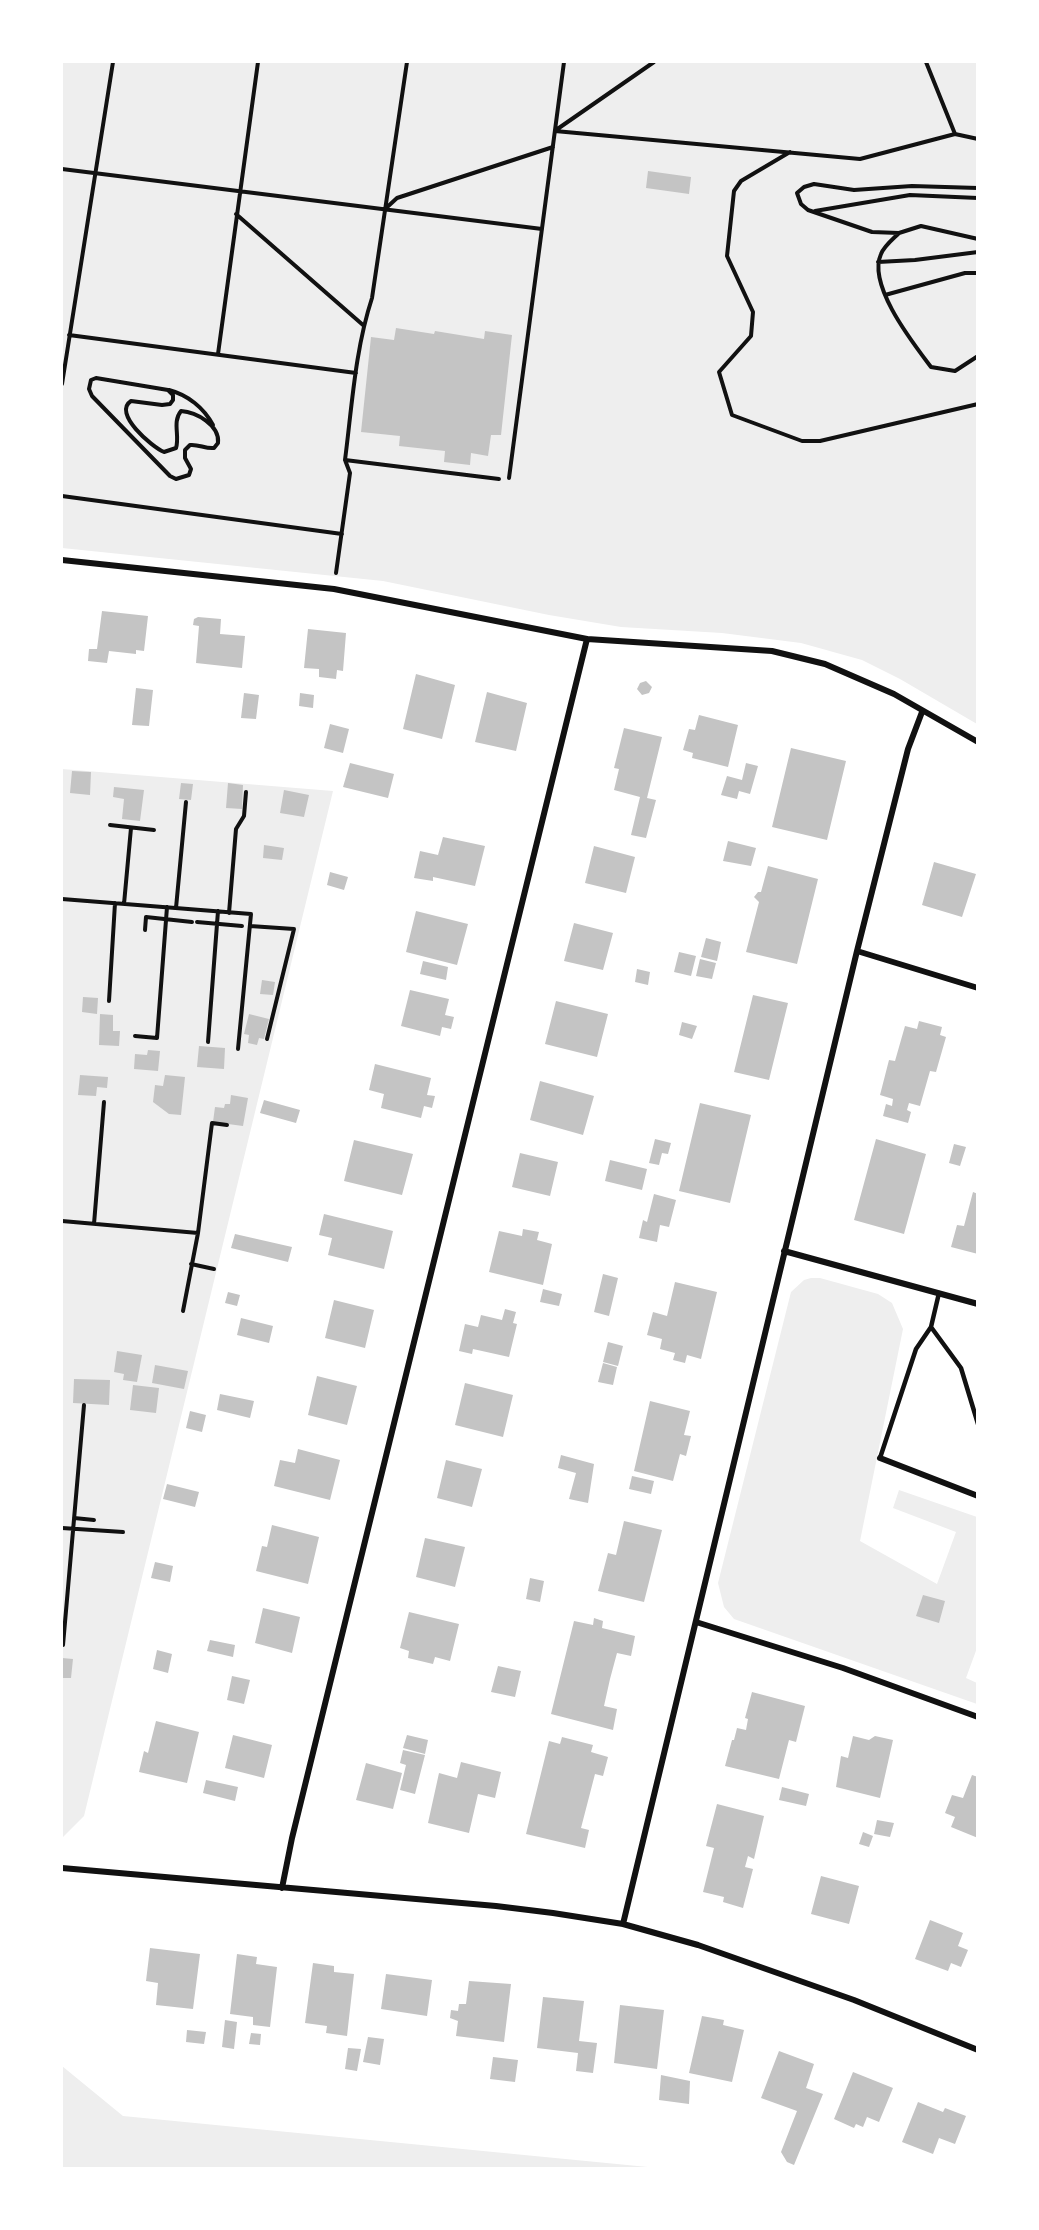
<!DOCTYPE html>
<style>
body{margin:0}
#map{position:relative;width:1039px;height:2230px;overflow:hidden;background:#fff;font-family:Quicksand,sans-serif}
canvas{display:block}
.frame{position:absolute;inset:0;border:63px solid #fff;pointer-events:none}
</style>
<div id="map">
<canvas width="1039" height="2230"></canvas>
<div class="frame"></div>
</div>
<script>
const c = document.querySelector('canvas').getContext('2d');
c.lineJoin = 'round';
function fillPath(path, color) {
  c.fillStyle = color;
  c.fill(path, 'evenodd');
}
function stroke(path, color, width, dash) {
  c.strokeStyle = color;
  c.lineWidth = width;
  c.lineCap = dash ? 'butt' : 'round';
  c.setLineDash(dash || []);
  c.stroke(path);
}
fillPath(new Path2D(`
 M62 62H977V724L900 679 862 660 801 643 722 633 621 627 549 615 383 581 62 548Z
 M62 769 333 791 84 1816 62 1838Z
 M811 1278H820L878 1294 892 1303 903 1329 860 1541 937 1584 956 1532 893 1508 899 1490 977 1517V1648L966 1678 977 1683V1704L734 1619 724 1607 718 1583 791 1292 804 1280Z
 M62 2066 123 2116 658 2168H62Z`), '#eee');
fillPath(new Path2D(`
 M648 171 691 177 689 194 646 188Z
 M396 328 434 334 435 331 484 339 485 331 512 335 501 435H491L488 456 471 453 470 465 444 462 445 451 399 446 400 436 361 432 371 337 394 340Z
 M102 611 148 616 144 651 136 650V654L109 651 107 663 88 661 89 649H97Z
 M198 617 221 619 220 634 245 636 242 668 196 663 199 626 193 625 194 619Z
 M308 629 346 633 343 671 337 670 336 679 319 677V669L304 668Z
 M416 674 455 685 442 739 403 729Z
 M646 681 652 687 649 693 642 695 637 689 640 683Z
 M136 688 153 690 149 726 132 725Z
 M487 692 527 703 516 751 475 742Z
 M244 693 259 695 256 719 241 718Z
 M300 693 314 695 313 708 299 706Z
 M699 715 738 725 728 767 692 758 693 753 683 750 689 729 695 730Z
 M330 724 349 729 343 753 324 748Z
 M624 728 662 737 647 798 656 800 646 838 631 835 640 797 614 790 619 769 614 768Z
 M791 748 846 761 827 840 772 827Z
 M350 763 394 774 388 798 343 787Z
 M746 763 758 766 750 794 739 791 737 799 721 795 727 776 742 780Z
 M72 771 91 772 90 795 70 793Z
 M181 783 193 784 191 800 179 799Z
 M228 783 243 785 242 809 226 808Z
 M114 787 144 790 140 821 122 819 124 799 113 797Z
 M284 790 309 795 304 817 280 813Z
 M443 837 485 846 475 886 433 877V881L414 878 420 851 438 855Z
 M728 841 756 848 751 866 723 861Z
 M264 845 284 848 282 860 263 858Z
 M594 846 635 857 626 893 585 883Z
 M934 862 976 874 962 917 922 905Z
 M768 866 818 879 797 964 746 952 759 902 754 897 758 892H761Z
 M330 872 348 877 344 890 327 885Z
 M416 911 468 924 457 965 406 952Z
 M574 923 613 933 603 970 564 961Z
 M706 938 721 942 717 961 701 957Z
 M679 952 696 956 691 976 674 972Z
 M700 959 716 963 712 979 696 976Z
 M423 961 448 967 446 980 420 974Z
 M637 969 650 972 648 985 635 982Z
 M262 980 275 982 273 995 260 994Z
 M410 990 449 999 445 1015 454 1017 451 1029 442 1027 440 1036 401 1026Z
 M753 995 788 1003 769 1080 734 1072Z
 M83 997 98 998 97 1014 82 1012Z
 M556 1001 608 1014 597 1057 545 1044Z
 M100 1014 113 1015V1031H120L119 1046 99 1045Z
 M249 1014 269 1019 264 1039 259 1038 257 1045 248 1043 249 1035 244 1034Z
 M919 1021 942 1027 940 1035 946 1037 936 1072 930 1071 920 1106 909 1103 907 1110 911 1112 908 1123 883 1116 886 1104 892 1106 893 1099 880 1095 889 1060 895 1061 905 1026 917 1029Z
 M682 1022 697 1026 692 1039 679 1035Z
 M199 1046 225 1048 224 1069 197 1067Z
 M148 1050 160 1051 158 1071 134 1069 135 1054 147 1055Z
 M375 1064 431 1078 427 1095 435 1096 432 1108 424 1106 421 1118 381 1108 384 1094 369 1090Z
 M80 1075 108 1077 107 1088 97 1087 96 1096 78 1095Z
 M165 1075 185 1077 181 1115 169 1114 153 1102 155 1085 163 1086Z
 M540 1081 594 1096 583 1135 530 1120Z
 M231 1095 248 1098 243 1126 213 1122 215 1107 224 1108 225 1104H230Z
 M264 1100 300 1110 296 1123 260 1113Z
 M700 1103 751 1115 730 1203 679 1191Z
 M655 1139 671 1143 668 1154 662 1153 659 1165 649 1163Z
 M876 1139 926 1154 904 1234 854 1220Z
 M354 1140 413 1154 402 1195 344 1181Z
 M954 1144 966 1147 960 1166 949 1163Z
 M520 1153 558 1162 550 1196 512 1187Z
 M610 1160 647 1169 642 1190 605 1181Z
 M973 1192 978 1194V1254L951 1247 957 1225 964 1226Z
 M654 1194 676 1200 669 1227 660 1225 657 1242 639 1238 643 1220 647 1222Z
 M324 1214 393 1231 384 1269 328 1255 332 1238 319 1235Z
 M523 1229 539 1232 537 1240 552 1244 543 1285 489 1272 499 1231 522 1236Z
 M235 1234 292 1247 288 1262 231 1248Z
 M603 1274 618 1278 609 1316 594 1312Z
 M675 1282 717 1292 701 1359 687 1355 685 1363 673 1360 675 1353 660 1349 662 1339 647 1335 653 1312 667 1316Z
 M543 1289 562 1294 559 1306 540 1302Z
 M228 1292 240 1295 237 1306 225 1303Z
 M334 1300 374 1310 365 1348 325 1338Z
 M505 1309 516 1312 513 1323 517 1324 509 1357 473 1349 472 1354 459 1351 465 1324 478 1327 481 1315 502 1320Z
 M241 1318 273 1326 269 1343 237 1335Z
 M608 1342 623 1346 618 1366 603 1362Z
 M117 1351 142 1355 137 1382 123 1380 124 1374 114 1372Z
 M603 1363 617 1367 613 1385 598 1382Z
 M155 1365 188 1371 184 1389 152 1383Z
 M317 1376 357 1386 347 1425 308 1415Z
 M74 1379 110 1380 109 1405 73 1403Z
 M465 1383 513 1395 503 1437 455 1425Z
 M133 1385 159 1388 156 1413 130 1410Z
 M220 1394 254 1401 250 1418 217 1410Z
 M650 1401 690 1411 684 1435 691 1436 686 1456 680 1454 673 1481 634 1471Z
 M190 1411 206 1415 202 1432 186 1428Z
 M298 1449 340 1460 330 1500 274 1486 280 1460 295 1463Z
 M561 1455 594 1464 588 1503 569 1499 576 1473 558 1468Z
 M446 1460 482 1469 472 1507 437 1498Z
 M632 1476 654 1481 651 1494 629 1489Z
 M167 1484 199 1492 195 1507 163 1499Z
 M624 1521 662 1530 644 1602 598 1591 608 1553 616 1555Z
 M272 1525 319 1537 308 1584 256 1571 262 1546 267 1547Z
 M425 1538 465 1547 455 1587 416 1577Z
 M155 1562 173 1566 170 1582 151 1578Z
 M530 1578 544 1581 540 1602 526 1599Z
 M923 1595 945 1601 939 1623 916 1616Z
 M263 1608 300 1617 292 1653 255 1643Z
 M409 1612 459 1624 450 1661 435 1657 433 1664 408 1658 409 1651 400 1648Z
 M594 1618 603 1621 602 1628 635 1636 631 1656 617 1653 610 1679 604 1706 617 1709 613 1730 551 1714 574 1621 593 1625Z
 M210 1640 235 1645 233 1657 207 1651Z
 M157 1650 172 1654 168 1673 153 1669Z
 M62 1658 73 1659 71 1678H62Z
 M498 1666 521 1671 515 1697 491 1692Z
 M232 1676 250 1680 244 1704 227 1700Z
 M752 1692 805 1706 796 1742 789 1740 779 1779 725 1766 732 1740H734L737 1728 746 1730 748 1719 745 1718Z
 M156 1721 199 1732 187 1783 139 1772 144 1751 148 1753Z
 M233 1735 272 1745 264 1778 225 1768Z
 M407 1735 428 1740 425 1754 403 1748Z
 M853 1736 869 1740 875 1736 893 1740 880 1798 836 1787 841 1756 848 1758Z
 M562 1737 593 1745 591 1752 608 1757 603 1776 595 1774 581 1828 589 1830 585 1848 526 1834 549 1741 560 1744Z
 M403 1750 425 1755 415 1794 400 1790 406 1765 400 1763Z
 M461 1762 501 1772 495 1798 478 1794 469 1833 428 1823 439 1773 457 1778Z
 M366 1763 402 1773 393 1809 356 1800Z
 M972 1775 978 1777V1838L951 1827 955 1817 945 1813 952 1795 963 1798Z
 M206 1780 238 1787 235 1801 203 1793Z
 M782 1787 809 1794 806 1806 779 1800Z
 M717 1804 764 1816 754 1859 748 1856 745 1867 753 1869 743 1908 723 1902 724 1897 703 1892 714 1848 706 1846Z
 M877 1820 894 1823 890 1837 874 1834Z
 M863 1832 873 1836 869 1847 859 1844Z
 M821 1876 859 1886 849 1924 811 1914Z
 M930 1920 963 1933 958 1946 968 1950 961 1967 951 1963 948 1971 915 1959Z
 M150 1948 200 1954 193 2009 156 2005 158 1983 146 1981Z
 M237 1954 257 1957 256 1964 277 1967 270 2027 253 2025V2017L230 2014Z
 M313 1963 334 1966V1972L354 1974 347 2036 326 2033 327 2026 305 2023Z
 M386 1974 432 1980 427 2016 381 2009Z
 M469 1981 511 1984 504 2042 456 2036 458 2021 450 2018 451 2010 458 2011 459 2004H466Z
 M543 1997 584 2001 579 2041 597 2043 593 2073 576 2071 578 2053 537 2048Z
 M620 2005 664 2010 657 2069 614 2063Z
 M702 2016 724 2020 723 2025 744 2030 732 2082 689 2073Z
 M225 2020 237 2022 234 2049 222 2047Z
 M187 2030 206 2032 204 2044 186 2042Z
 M251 2033 261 2034 260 2045 249 2044Z
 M368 2037 384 2039 380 2065 363 2062Z
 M348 2048 361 2049 357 2071 345 2069Z
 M779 2051 814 2064 806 2088 823 2094 794 2165 787 2162 781 2152 797 2111 761 2098Z
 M493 2057 518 2060 515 2082 490 2079Z
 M853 2072 893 2088 879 2122 867 2117 863 2127 856 2124 854 2128 834 2119Z
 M661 2075 690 2081 689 2104 659 2100Z
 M918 2102 943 2112 945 2108 966 2116 955 2144 939 2138 933 2154 902 2142Z`), '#c4c4c4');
stroke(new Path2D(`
 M926 62 955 134
 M556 130 654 62
 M555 131 860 159 955 134 978 139
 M790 152 741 181 734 191 727 256 753 312 751 336 719 372 732 415 802 441H820L978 404
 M62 169 542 229
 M978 188 912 186 854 190 814 184 804 187 797 193 801 204 808 210 872 232 899 233 921 226 978 239
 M384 210 397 198 553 147
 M815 211 910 195 978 198
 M236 214 363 325
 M899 233C893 239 884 246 881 254 867 285 913 343 931 367L955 371 978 356
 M878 262 915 260 978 252
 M885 295 965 273H978
 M69 335 356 373
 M218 354 258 62
 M96 378 168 390 173 395V400L170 404 162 405 131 401C112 413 152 447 164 452L176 448C180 436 172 422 181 411 196 412 220 425 218 443L214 448C205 449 199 444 190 445L185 450V458L191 469 189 475 176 479 170 476 92 396 89 389 91 380Z
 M62 384 113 62
 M169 390C188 395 204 408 213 425
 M345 460 499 479
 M509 478 564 62
 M62 496 342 534
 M336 573 350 473 345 460C352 406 355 350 372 298L407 62
 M110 825 154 830
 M62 899 251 914 238 1049
 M124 904 131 828
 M176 908 186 802
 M229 913 236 829 244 816 246 792
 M197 922 242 926
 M250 926 294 929 267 1039
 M145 930 146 917 192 922
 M109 1001 115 903
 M135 1036 157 1038 167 907
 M208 1042 218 911
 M62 1221 198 1233
 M94 1224 104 1102
 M191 1264 214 1269
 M183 1311 198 1233 212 1123 227 1125
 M74 1518 94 1520
 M62 1528 123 1532
 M63 1645 84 1405`), '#111', 4);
stroke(new Path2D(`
 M939 1293 931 1327 961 1368 978 1424
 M880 1458 916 1349 931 1327`), '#111', 4.5);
stroke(new Path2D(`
 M62 560 334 589 587 639 772 651 825 664 894 694 978 742
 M857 951 978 988
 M784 1251 978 1304
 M880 1458 978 1496
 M696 1622 843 1668 978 1717
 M62 1868 496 1906 553 1913 623 1924 698 1945 854 2000 978 2050
 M282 1888 292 1838 587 639
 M623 1924 857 951 908 749 922 712`), '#111', 6);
</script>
